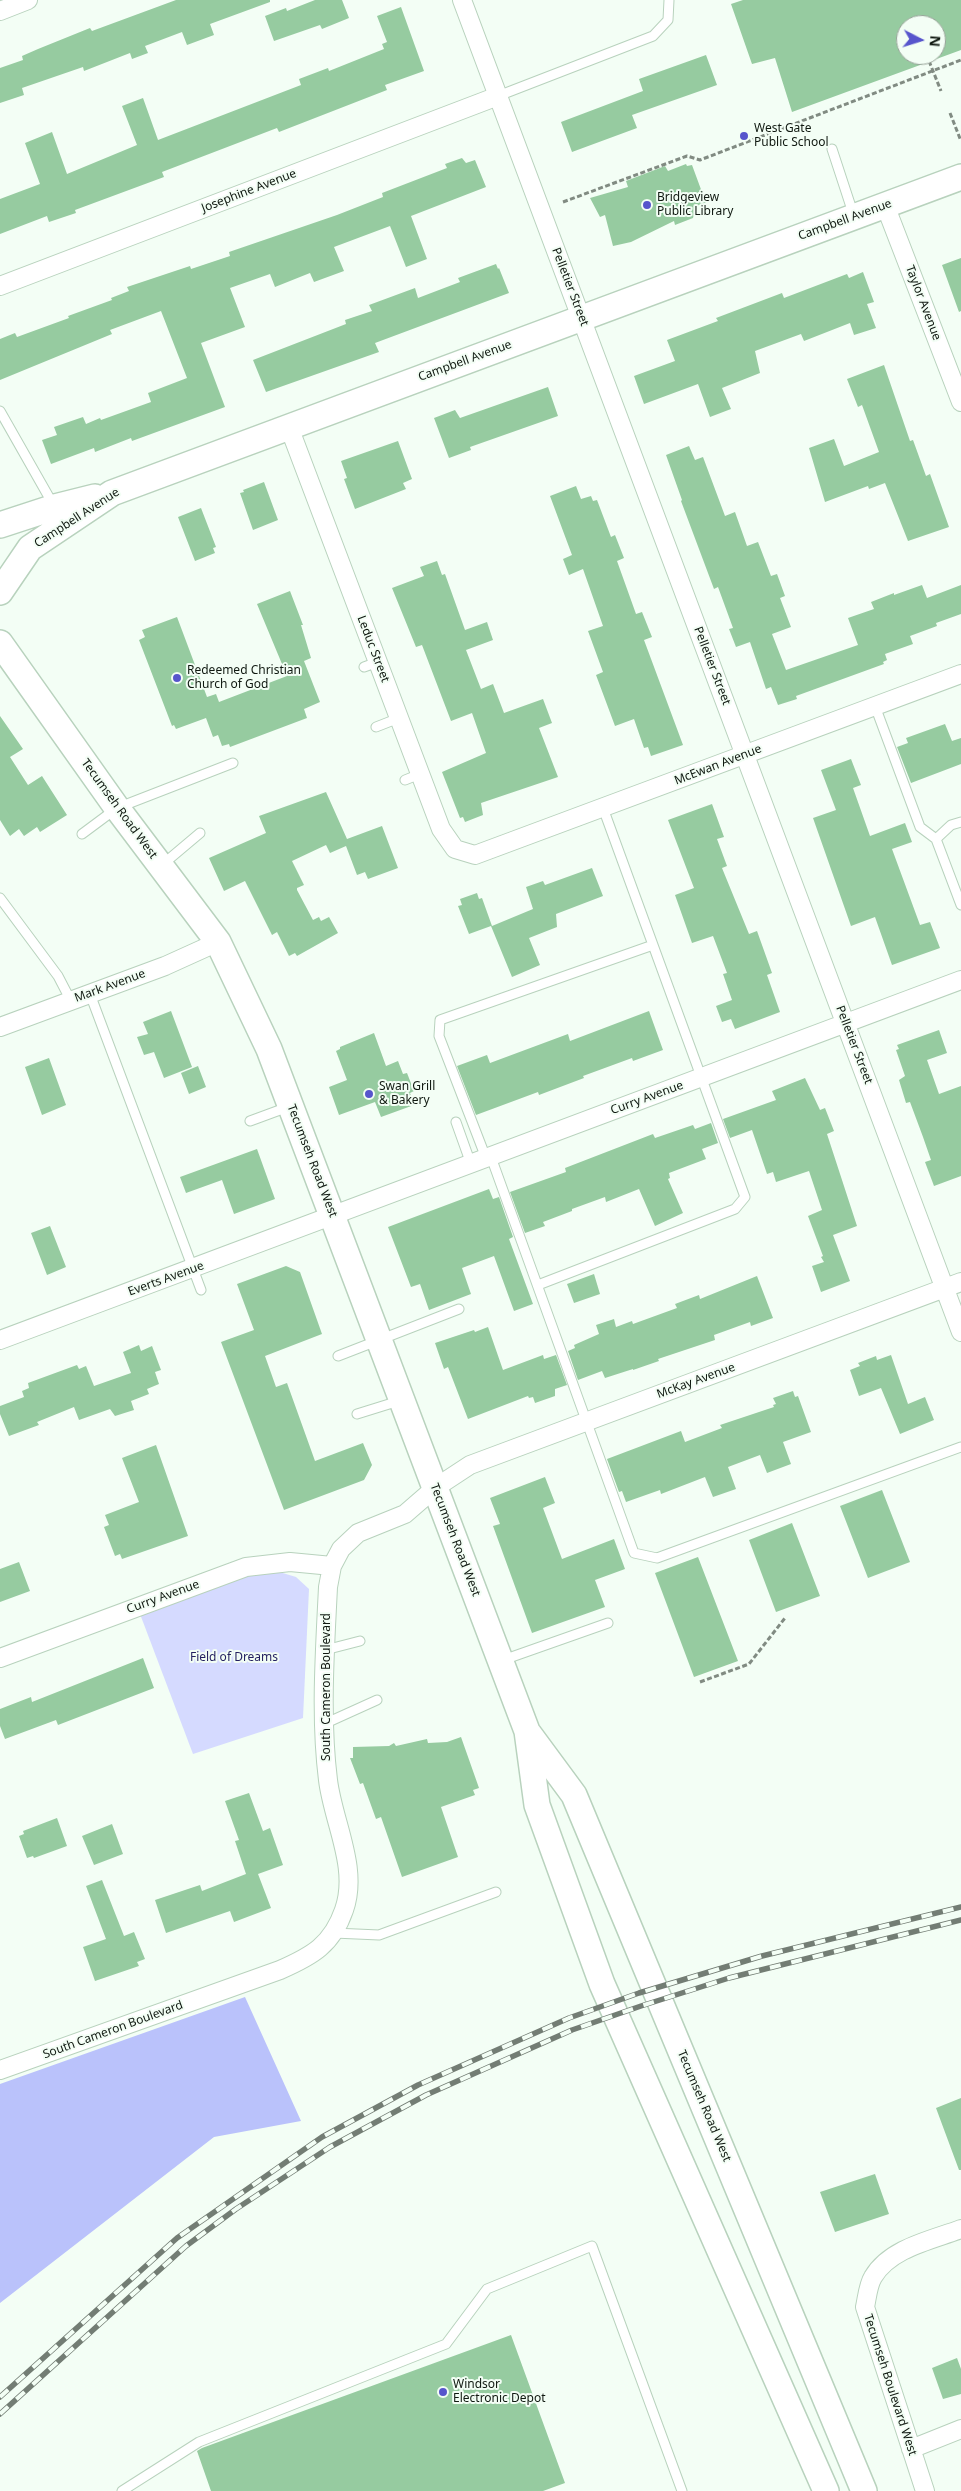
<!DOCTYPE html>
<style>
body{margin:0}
#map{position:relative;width:961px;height:2491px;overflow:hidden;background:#f3fef5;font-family:"Noto Sans",sans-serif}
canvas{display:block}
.north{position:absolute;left:896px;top:15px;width:50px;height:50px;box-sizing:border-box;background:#f3fef5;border:1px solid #98a299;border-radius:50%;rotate:95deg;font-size:14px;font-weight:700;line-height:20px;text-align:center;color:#0f1810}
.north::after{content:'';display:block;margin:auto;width:18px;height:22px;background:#5755cc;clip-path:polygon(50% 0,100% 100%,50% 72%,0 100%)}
</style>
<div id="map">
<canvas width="961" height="2491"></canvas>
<div class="north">N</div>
</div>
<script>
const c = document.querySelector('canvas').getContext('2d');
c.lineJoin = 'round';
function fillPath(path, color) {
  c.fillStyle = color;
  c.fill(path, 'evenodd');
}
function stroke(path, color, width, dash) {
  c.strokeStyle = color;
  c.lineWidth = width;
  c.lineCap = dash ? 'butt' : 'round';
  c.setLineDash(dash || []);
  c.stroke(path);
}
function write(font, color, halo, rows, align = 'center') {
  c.font = font + ' "Noto Sans",sans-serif';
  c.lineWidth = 4;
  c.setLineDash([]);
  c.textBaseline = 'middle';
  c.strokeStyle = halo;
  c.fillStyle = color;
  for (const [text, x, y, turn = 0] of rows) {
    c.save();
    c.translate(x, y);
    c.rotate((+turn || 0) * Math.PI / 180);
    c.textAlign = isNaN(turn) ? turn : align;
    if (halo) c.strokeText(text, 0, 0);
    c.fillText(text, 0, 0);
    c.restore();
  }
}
fillPath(new Path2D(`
 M276 1571 296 1577 309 1589 303 1718 193 1754 140 1614 240 1577Z`), '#d5daff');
fillPath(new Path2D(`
 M245 1997 301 2121 214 2137 0 2303V2084Z`), '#bac2fb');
fillPath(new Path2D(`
 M176 0H270V2L210 24 214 35 187 45 182 32 145 46 148 53 132 59 130 53 84 71 83 67 22 88 24 95 0 103V68L23 60 22 56 38 49 90 28 92 31Z
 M315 0H342L349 18 322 29 320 25 274 41 265 16 286 8 287 11Z
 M743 0H961V50L792 112 775 58 752 64 731 4ZM906 25H936V55H906Z
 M401 7 424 71 385 85 387 90 279 132 277 128 162 172 164 177 75 210 76 213 49 222 47 216 0 234V199L40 184 25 143 52 132 67 174 137 145 122 106 143 98 158 140 301 85 299 79 328 68 329 71 384 49 382 44 387 42 377 16Z
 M706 55 717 85 632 115 637 128 572 152 561 122 643 91 639 79Z
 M462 158 466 163 475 160 486 187 411 216 427 259 406 267 390 226 334 247 344 271 314 282 310 273 275 287 270 274 230 288 245 327 201 343 225 407 132 441 131 438 95 452 94 448 51 464 42 440 57 435 54 427 83 417 86 424 100 418 101 420 151 402 148 393 187 378 161 311 110 330 112 334 0 380V339L15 333 17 337 69 318 68 316 112 300 111 298 129 291 127 287 190 266 191 269 230 256 229 252 337 215 383 197 382 193 447 168 445 164Z
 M686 164 687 166 692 165 706 203 696 206 693 218 675 225 674 221 631 242 613 246 605 215 600 217 590 198 628 187 626 181 665 166 668 171Z
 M961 258V311L959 312 942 265Z
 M496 264 498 269 499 268 509 293 375 343 379 352 266 392 253 360 346 324 345 320 372 311 369 305 415 288 418 298 460 282 458 278Z
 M863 272 874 302 867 304 876 328 854 335 850 323 804 341 801 334 755 351 760 373 722 388 731 409 710 417 698 384 644 404 634 376 675 361 667 340 718 321 716 318 782 293 784 298 847 274 849 278Z
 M884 365 910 441 913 440 926 476 930 474 949 527 908 541 885 483 869 489 868 486 825 502 809 448 834 439 844 466 879 452 862 405 858 407 847 379Z
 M548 387 558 416 470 447 471 450 449 458 434 418 455 410 460 418Z
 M398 441 412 479 403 483 406 489 355 509 344 479 347 478 341 461Z
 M689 446 695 460 703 457 725 516 735 512 747 546 758 542 771 576 777 574 785 596 780 598 791 627 772 634 786 670 858 645 848 618 874 609 871 602 894 593V595L922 585 927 598 961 585V614L936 623 937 626 910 636 913 644 885 654 887 660 883 662 884 664 796 696 797 699 778 705 771 687 766 689 750 642 736 647 729 629 733 628 718 587 714 589 681 501 682 500 666 455Z
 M264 482 278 520 253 530 240 493 244 492 243 490Z
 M576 486 581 499 591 496 593 501 597 500 611 537 615 535 624 558 617 561 636 614 642 612 652 637 644 640 683 745 651 756 648 747 644 748 634 719 615 726 596 675 603 672 588 631 603 626 583 569 569 575 563 559 572 555 550 496Z
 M201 508 216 547 213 548 215 553 195 561 178 517Z
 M437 561 442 575 445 574 465 630 487 622 493 640 466 650 481 689 493 684 504 713 543 699 552 723 539 728 558 777 481 803 483 815 465 822 463 817 460 818 442 772 486 753 472 713 451 721 422 645 416 647 392 588 424 576 420 567Z
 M290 591 303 625H301L311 658 304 661 320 702 304 709 307 718 230 747 229 744 222 746 218 735 213 737 206 718 176 729 174 725 172 726 139 640 145 637 142 630 177 617 207 697 216 694 219 702 287 676 257 604Z
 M0 716 23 749 10 757 28 785 42 776 67 815 40 832 37 827 24 836 19 829 10 836 0 820Z
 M945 724 952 741 961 738V764L911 783 897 747 908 743 906 738Z
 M851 759 861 785 853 788 870 836 905 823 912 842 892 849 920 925 930 922 940 948 892 965 875 917 851 926 813 818 836 810 821 770Z
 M326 792 347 839 382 826 398 868 368 879 365 872 357 875 346 846 330 853 326 845 292 861 304 885 297 888V890L313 920 319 917 321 921 329 917 338 933 297 956 295 953 289 956 277 932 272 935 245 881 224 891 209 858 266 833 259 816Z
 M712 804 724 837 717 839 727 866 722 868 749 934 757 931 772 973 767 975 780 1012 735 1029 731 1019 722 1022 716 1006 732 1000 723 974 727 973 713 936 692 943 675 895 694 888 668 820Z
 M592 868 603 896 556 914 557 927 529 938 540 965 512 977 491 926 469 934 458 906 462 905 460 899 477 893 479 899 482 898 492 926 533 909 526 887 543 881 545 885Z
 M171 1011 192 1067 164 1078 154 1052 144 1055 137 1037 148 1034 143 1022Z
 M649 1011 663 1050 633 1061 632 1058 583 1076 584 1078 539 1095 538 1092 476 1115 457 1066 487 1055 490 1063 568 1034 570 1041Z
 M939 1030 947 1053 927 1060 939 1094 961 1086V1176L934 1186 925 1162 931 1160 923 1137 910 1102 906 1103 899 1080 905 1076 896 1050 899 1049 897 1045Z
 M374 1033 386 1066 398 1061 403 1074 407 1073 414 1091 410 1093 414 1105 381 1117 375 1102 339 1115 329 1087 347 1080 336 1051 340 1049V1047Z
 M49 1058 66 1105 42 1115 25 1067Z
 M198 1066 206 1087 189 1094 181 1073Z
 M805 1078 820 1110 825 1108 834 1131 827 1134 857 1226 833 1235 850 1281 821 1292 812 1266 824 1262 821 1257 823 1256 808 1216 822 1210 809 1171 776 1182 773 1172 767 1174 752 1130 730 1138 723 1119 776 1100 772 1091Z
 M711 1123 718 1143 702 1149 706 1159 669 1173 670 1178 668 1179 683 1213 655 1226 639 1189 606 1202 605 1197 572 1209V1211L543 1222 545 1226 525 1233 510 1192 566 1172 565 1168 653 1134 655 1138 693 1125 695 1129Z
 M257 1149 275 1199 234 1214 222 1180 186 1193 180 1177Z
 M489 1189 493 1199 499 1197 513 1237 509 1239 533 1304 514 1311 494 1256 462 1268 471 1294 429 1310 420 1284 411 1287 388 1227Z
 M50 1226 66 1267 47 1275 31 1233Z
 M286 1266 300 1272 322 1334 265 1356 276 1387 287 1383 315 1461 363 1443 372 1465 364 1480 284 1510 221 1342 254 1330 237 1284Z
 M594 1274 600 1294 574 1303 567 1284Z
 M757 1276 773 1318 751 1326 750 1322 714 1335 715 1340 658 1359 659 1361 633 1370V1369L605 1378 602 1371 578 1380 568 1351 575 1348 574 1345 599 1334 596 1325 614 1319 616 1327 632 1321 633 1324 677 1308 675 1304 699 1295 700 1299Z
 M488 1327 503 1370 543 1355 544 1359 556 1355 567 1385 555 1389V1396L535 1403 533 1397 529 1398 528 1396 468 1419 448 1367 444 1369 435 1343 474 1330 475 1332Z
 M139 1345 141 1351 152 1346 161 1370 155 1372 159 1384 147 1389 149 1394 131 1401 134 1410 115 1416 110 1409 79 1420 74 1407 37 1422 39 1425 9 1436 0 1414V1406L24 1397 22 1391 29 1388 28 1383 77 1365 79 1369 86 1366 94 1386 131 1373 123 1352Z
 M891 1355 908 1404 925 1397 934 1420 900 1434 881 1388 859 1396 850 1370 860 1366 858 1363 876 1356 877 1360Z
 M793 1391 795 1397 798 1396 811 1432 783 1442 791 1464 767 1473 760 1455 728 1467 736 1489 713 1497 705 1477 661 1494 660 1490 626 1502 622 1491 619 1492 607 1459 681 1431 685 1442 722 1428 720 1425 774 1407 773 1405 776 1404 773 1398Z
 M156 1445 188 1536 122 1559 120 1554 115 1556 104 1527 109 1525 105 1515 139 1502 122 1458Z
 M545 1477 555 1503 543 1508 562 1559 614 1539 625 1569 595 1580 605 1607 532 1633 493 1526 500 1524 490 1498Z
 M882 1490 910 1562 868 1578 840 1506Z
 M792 1523 820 1596 776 1612 749 1540Z
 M698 1557 738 1661 694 1677 655 1573Z
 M19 1562 30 1591 0 1602V1569Z
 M143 1658 154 1688 58 1725 56 1720 5 1739 0 1726V1709L31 1697 32 1702Z
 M461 1737 479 1788 473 1790 475 1795 441 1807 458 1857 402 1877 381 1817 376 1819 363 1783 360 1784 350 1758H353V1747L389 1746 394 1743 396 1746 427 1739 428 1743 447 1742Z
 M249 1793 263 1831 270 1828 283 1865 258 1874 271 1908 234 1922 230 1911 166 1933 155 1900 200 1885 202 1891 246 1874 235 1841 239 1840 225 1801Z
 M57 1818 67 1846 34 1858 33 1856 27 1858 19 1836 24 1834 23 1831Z
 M112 1824 123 1854 94 1865 82 1836Z
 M102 1880 124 1936 134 1932 145 1959 137 1962 139 1966 95 1981 83 1947 106 1939 86 1886Z
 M961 2098V2170H959L936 2108Z
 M875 2174 889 2214 835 2232 820 2192Z
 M511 2335 565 2483 543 2491H211L197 2451 202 2448Z
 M957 2358 961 2369V2394L943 2399 932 2368Z`), '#96cba0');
const lane = new Path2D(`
 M498 96 653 36 668 20 669 0
 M832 149 854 216
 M0 411 54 506
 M364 667 378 662
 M875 706 920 827 936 839 961 905
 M376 727 399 718
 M405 780 420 774
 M82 834 117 808 233 763
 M936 839 951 825 961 822
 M162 865 200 833
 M0 898 58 976 71 1001
 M90 994 201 1290
 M250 1121 288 1107
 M456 1122 471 1164
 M491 1157 634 1553 657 1558 961 1447
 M486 1158 439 1036 440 1020 653 945
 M538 1285 735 1209 745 1197 603 808
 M338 1356 459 1309
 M357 1414 402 1400
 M325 1650 360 1641
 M503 1660 608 1623
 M324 1724 377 1700
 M334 1933 379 1935 496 1892
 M122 2491 199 2442 446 2344 487 2289 592 2246 682 2491`);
const street = new Path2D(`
 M462 0 961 1332
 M0 11 28 0
 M885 205 961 402
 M0 286 498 96
 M289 427 441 829 455 849 475 855 961 674
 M0 1027 165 966 218 942
 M0 1340 961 980
 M0 1658 246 1567 290 1562 332 1566
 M0 2070 280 1970C312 1956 332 1945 344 1910 359 1868 333 1822 328 1780 320 1716 325 1650 328 1587L332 1566 341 1549 358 1533 405 1514 435 1488 470 1465 961 1282
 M911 2449 961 2429
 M925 2491 865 2307C867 2298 868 2285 873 2277 890 2248 932 2240 961 2229`);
const secondary = new Path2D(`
 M0 525 55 507 95 497
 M0 592 30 548 112 493 961 177
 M0 643 117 808 218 942 269 1049 527 1731 537 1805 602 1984 826 2491
 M529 1734 574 1795 864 2491`);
stroke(lane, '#b8d2bd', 11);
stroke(street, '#b8d2bd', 20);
stroke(secondary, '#b8d2bd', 28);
stroke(new Path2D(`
 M929 61 941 91
 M950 113 961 141
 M563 202 687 156 700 160 961 60
 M700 1682 749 1664 785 1618`), '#818b82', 3, [5, 2.5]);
stroke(lane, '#fff', 9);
stroke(street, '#fff', 18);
stroke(secondary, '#fff', 25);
const rail = new Path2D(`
 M0 2397 177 2238 322 2137 418 2085 569 2018 639 1993 762 1956 961 1907
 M0 2414 186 2246 236 2209 330 2147 426 2095 572 2030 641 2006 729 1978 961 1920`);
stroke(rail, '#737d74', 5.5);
stroke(rail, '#f3fef5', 4, [11]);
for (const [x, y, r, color] of [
 [744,136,5,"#5755cc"],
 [647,205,5,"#5755cc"],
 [177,678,5,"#5755cc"],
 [369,1094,5,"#5755cc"],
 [443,2392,5,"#5755cc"]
]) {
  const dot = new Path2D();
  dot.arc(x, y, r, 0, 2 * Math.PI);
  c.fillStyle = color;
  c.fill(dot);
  stroke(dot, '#f3fef5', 2);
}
write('12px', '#0f1810', '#f3fef5', [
 ["West Gate",754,129],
 ["Public School",754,143],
 ["Bridgeview",657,198],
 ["Public Library",657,212],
 ["Redeemed Christian",187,671],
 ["Church of God",187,685],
 ["Swan Grill",379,1087],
 ["& Bakery",379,1101],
 ["Windsor",453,2385],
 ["Electronic Depot",453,2399]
], 'left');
write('12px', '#0f1810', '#f3fef5', [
 ["Josephine Avenue",249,191,-21],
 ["Campbell Avenue",845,220,-20],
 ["Pelletier Street",570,287,69],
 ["Taylor Avenue",923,303,69],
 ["Campbell Avenue",465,361,-20],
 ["Campbell Avenue",77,518,-33],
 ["Leduc Street",373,649,69],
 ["Pelletier Street",712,666,69],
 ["McEwan Avenue",718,765,-21],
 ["Tecumseh Road West",119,809,54],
 ["Mark Avenue",110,986,-20],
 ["Pelletier Street",854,1045,69],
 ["Curry Avenue",647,1098,-20],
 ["Tecumseh Road West",312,1161,69],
 ["Everts Avenue",166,1279,-20],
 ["McKay Avenue",696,1381,-20],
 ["Tecumseh Road West",455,1540,69],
 ["Curry Avenue",163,1597,-20],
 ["South Cameron Boulevard",327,1687,-90],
 ["South Cameron Boulevard",113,2030,-20],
 ["Tecumseh Road West",704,2106,67],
 ["Tecumseh Boulevard West",890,2385,72]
]);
write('12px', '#221f5f', '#f3fef5', [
 ["Field of Dreams",234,1658]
]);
</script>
